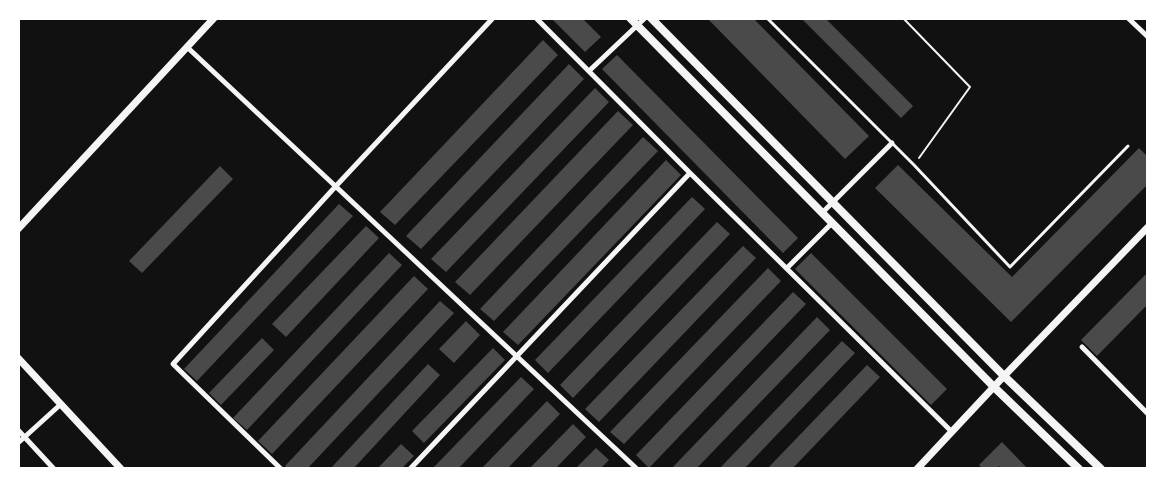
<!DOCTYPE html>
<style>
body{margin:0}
#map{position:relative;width:1166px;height:487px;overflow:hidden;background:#111;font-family:"Work Sans",sans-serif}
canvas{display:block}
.frame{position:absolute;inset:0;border:20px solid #fff;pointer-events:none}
</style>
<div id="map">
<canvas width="1166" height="487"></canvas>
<div class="frame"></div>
</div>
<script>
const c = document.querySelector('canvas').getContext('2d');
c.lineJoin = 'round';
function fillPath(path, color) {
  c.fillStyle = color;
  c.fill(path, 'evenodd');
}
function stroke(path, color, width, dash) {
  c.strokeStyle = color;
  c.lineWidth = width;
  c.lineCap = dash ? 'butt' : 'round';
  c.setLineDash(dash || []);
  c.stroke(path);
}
fillPath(new Path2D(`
 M551 18H582L601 37 585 52Z
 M707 18H753L869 136 845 159Z
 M801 18H825L913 106 901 118Z
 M543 40 558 55 395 225 380 212Z
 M617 55 798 238 783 253 602 69Z
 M569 64 584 79 421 249 406 236Z
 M595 88 609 102 446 272 431 259Z
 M618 111 633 125 470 295 455 282Z
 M643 137 658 151 494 321 480 309Z
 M1139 148 1148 157V184L1011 322 875 188 898 165 1012 277Z
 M666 160 681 175 518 345 503 332Z
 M220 166 233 179 142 273 129 261Z
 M692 197 705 209 548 373 535 360Z
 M339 204 353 216 197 381 184 369Z
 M717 222 730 234 573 398 560 385Z
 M366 226 379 238 286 337 272 324Z
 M743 246 756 258 599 422 585 409Z
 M389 253 402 265 247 430 233 418Z
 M811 253 947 389 931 405 795 269Z
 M768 268 781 281 624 444 610 432Z
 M1148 272V304L1097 356 1081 340Z
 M414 276 428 289 272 454 258 441Z
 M793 292 806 304 649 468 636 455Z
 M440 301 454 313 307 469H288L285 466Z
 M817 317 830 330 696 469H671Z
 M466 321 480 335 454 363 439 349Z
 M262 338 274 350 221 405 209 393Z
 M842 341 855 353 744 469H719Z
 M493 348 505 360 424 443 412 431Z
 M428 364 440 375 353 469H330Z
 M867 365 880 377 792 469H767Z
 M521 377 534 389 458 469H432Z
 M547 401 560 414 507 469H481Z
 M573 424 586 437 555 469H529Z
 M1002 442 1026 467 1028 469H1002L999 466 997 469H983L979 465Z
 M401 444 414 456 401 469H377Z
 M596 448 609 460 600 469H575Z`), '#4a4a4a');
stroke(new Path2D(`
 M903 18 970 87 919 158`), '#f5f5f5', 2);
stroke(new Path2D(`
 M767 18 914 165 1010 267 1128 146`), '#f5f5f5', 3);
stroke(new Path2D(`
 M536 18 690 173
 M1128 18 1148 37
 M187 47 637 469
 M589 71 645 18
 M822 213 892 143
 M787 268 832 223
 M1082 347 1148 414
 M18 430 54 469
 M18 443 61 404
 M281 469 173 364 336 186 493 18
 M410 469 690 173 952 432`), '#f5f5f5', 5);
stroke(new Path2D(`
 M18 229 214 18
 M18 358 121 469
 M917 469 1004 376 1148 227`), '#f5f5f5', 7);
stroke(new Path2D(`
 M630 18 994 387 1079 469
 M651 18 1004 376 1101 469`), '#f5f5f5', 8);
</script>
